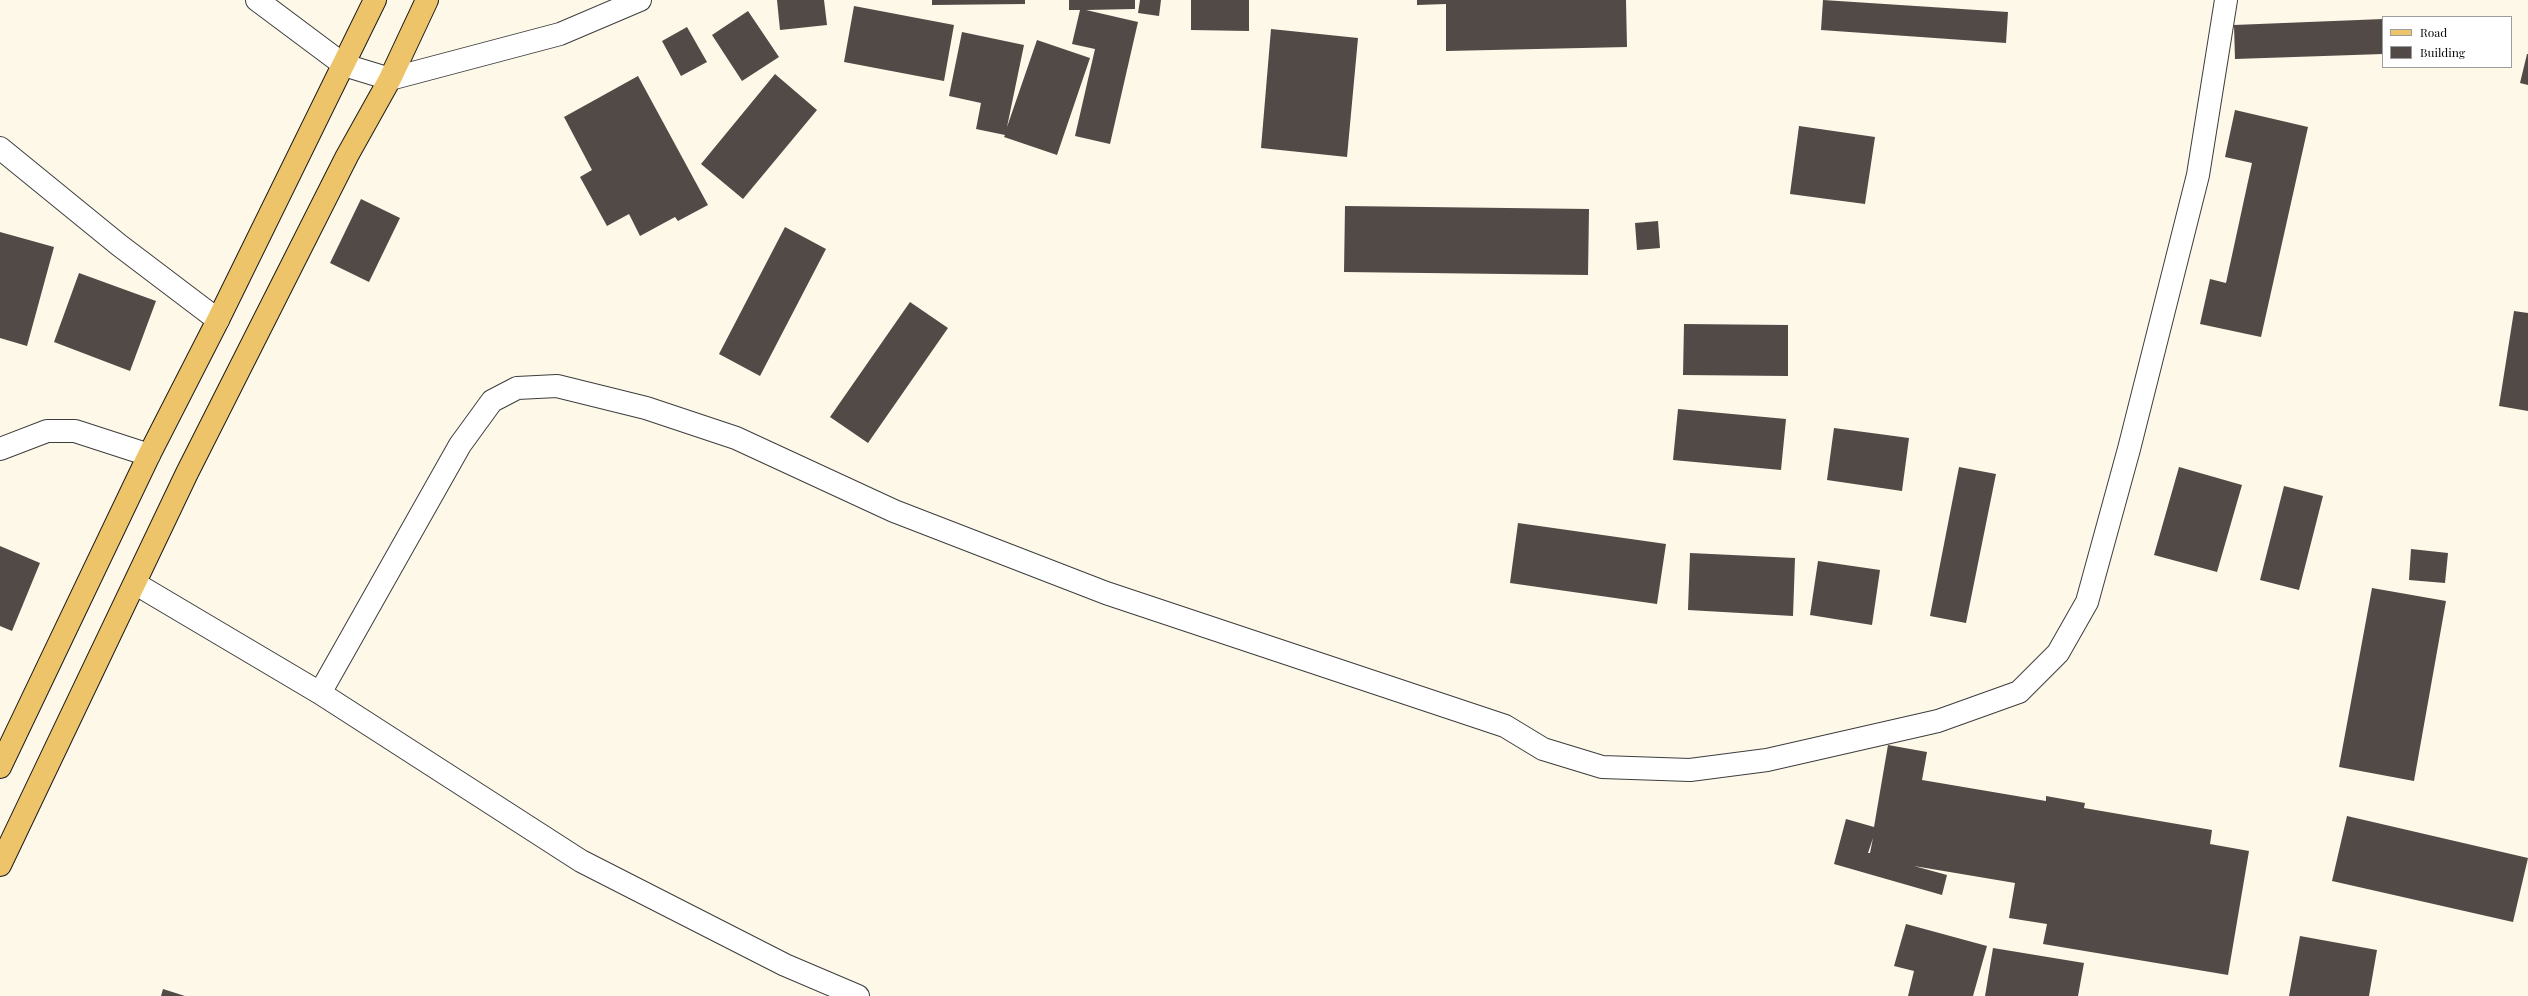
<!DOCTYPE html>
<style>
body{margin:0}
#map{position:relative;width:2528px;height:996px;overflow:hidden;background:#fdf8e8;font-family:"Playfair Display",serif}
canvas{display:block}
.legend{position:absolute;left:2382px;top:16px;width:130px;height:52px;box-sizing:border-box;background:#fff;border:1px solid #9d9d9d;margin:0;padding:5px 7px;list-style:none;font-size:12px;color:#0a0a0a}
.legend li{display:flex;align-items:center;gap:8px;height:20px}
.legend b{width:20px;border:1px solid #9d9d9d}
</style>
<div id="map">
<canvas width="2528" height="996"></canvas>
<ul class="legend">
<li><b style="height:5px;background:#edc469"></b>Road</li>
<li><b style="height:11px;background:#514a47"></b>Building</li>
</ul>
</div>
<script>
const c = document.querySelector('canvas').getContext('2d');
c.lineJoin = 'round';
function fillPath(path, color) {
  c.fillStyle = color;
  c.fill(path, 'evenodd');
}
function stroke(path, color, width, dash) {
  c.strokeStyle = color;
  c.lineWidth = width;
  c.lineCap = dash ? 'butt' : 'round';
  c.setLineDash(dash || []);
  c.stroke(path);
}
fillPath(new Path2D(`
 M777 0H824L827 25 780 30Z
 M932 0H1025V4L932 5Z
 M1069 0H1135V9L1086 10 1138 22 1110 144 1075 136 1095 49 1072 44 1080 10H1069Z
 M1140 0H1161L1159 16 1138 13Z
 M1191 0H1249V31L1191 30Z
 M1417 0H1626L1627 47 1446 51V4L1417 5Z
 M1823 0 2008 12 2006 43 1821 30Z
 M854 6 954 25 944 81 844 62Z
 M748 11 779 57 742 81 712 35Z
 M2383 19V54L2235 59 2234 25Z
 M687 27 707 62 681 76 662 41Z
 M1271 29 1358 38 1347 157 1261 148Z
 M962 32 1024 45 1007 127 1037 40 1090 58 1057 155 1004 137 1005 135 976 129 981 103 949 96Z
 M2527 54H2528V85L2520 83Z
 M775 74 817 110 743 199 701 164Z
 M638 76 708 205 678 221 675 217 640 236 629 214 607 226 580 177 592 170 564 117Z
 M2235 110 2308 127 2261 337 2200 324 2210 279 2226 283 2252 163 2225 157Z
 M1799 126 1875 137 1865 204 1790 194Z
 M361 199 400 218 369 282 330 263Z
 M1345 206 1589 209 1588 275 1344 272Z
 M1658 221 1660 248 1637 250 1635 223Z
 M785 227 826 249 760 376 719 354Z
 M0 232 54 247 27 346 0 338Z
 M79 273 156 301 130 371 54 342Z
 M910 302 948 328 868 443 830 417Z
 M2514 311 2528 313V411L2499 406Z
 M1684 324 1788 325V376L1683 375Z
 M1678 409 1786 419 1781 470 1673 460Z
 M1834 428 1909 438 1902 491 1827 480Z
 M1959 467 1996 474 1966 623 1930 616Z
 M2179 467 2242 485 2217 572 2154 555Z
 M2284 486 2323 496 2299 590 2260 580Z
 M1518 523 1666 544 1657 604 1510 583Z
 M0 546 40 563 12 631 0 626Z
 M2411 549 2448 553 2445 583 2409 580Z
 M1690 553 1795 558 1793 616 1688 610Z
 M1818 561 1880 570 1872 625 1810 615Z
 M2372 588 2446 601 2414 781 2339 767Z
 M1888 745 1927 752 1922 780 2046 801V796L2085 803 2084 808 2212 830 2210 844 2249 851 2228 975 2043 944 2047 924 2009 918 2015 883 1914 866 1947 875 1942 895 1834 864 1846 819 1874 827ZM1873 838 1870 853H1868Z
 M2347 816 2528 858 2513 922 2332 881Z
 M1906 924 1987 946 1973 996H1908L1914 971 1894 966Z
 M2300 936 2377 950 2369 996H2289Z
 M1993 948 2084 963 2078 996H1985Z
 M163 989 185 996H161Z`), '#514a47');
const street = new Path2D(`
 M257 0 344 65 390 79 560 34 640 0
 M0 148 119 245 218 320
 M0 449 47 431H75L149 455
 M136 584 320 693 581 861 785 965 858 996
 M320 693 460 445 492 401 517 388 557 386 646 408 736 438 894 511 1106 593 1505 726 1543 749 1602 767 1690 770 1767 760 1938 721 2019 692 2058 653 2087 602 2129 449 2198 175 2226 0`);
const primary = new Path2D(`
 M0 767 149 455 218 320 375 0
 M0 865 187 473 347 156 390 79 427 0`);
stroke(street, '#3d3d3d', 24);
stroke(primary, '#1b1b1b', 24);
stroke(street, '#fff', 22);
stroke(primary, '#edc469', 22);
</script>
